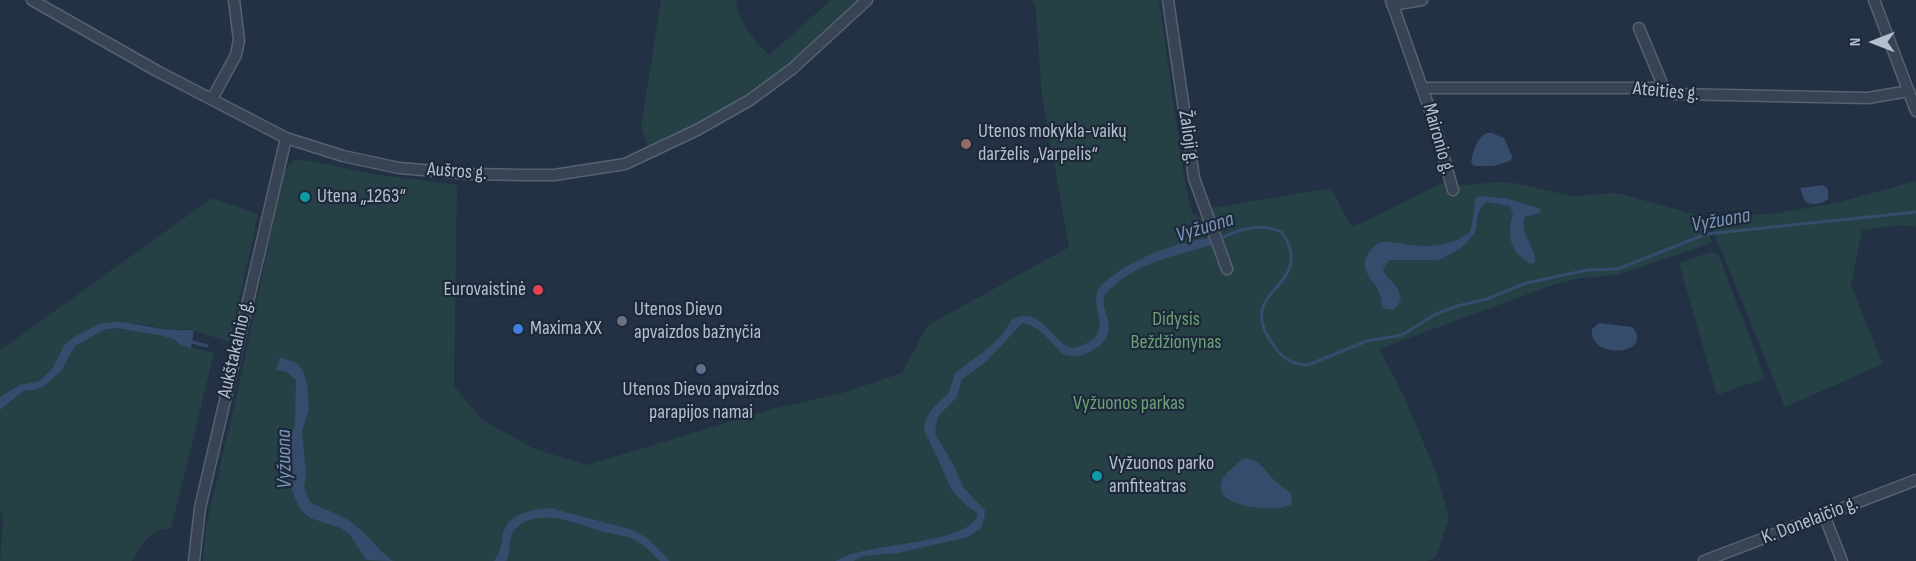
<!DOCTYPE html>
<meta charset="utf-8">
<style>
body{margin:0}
#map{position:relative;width:1916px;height:561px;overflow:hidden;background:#233144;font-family:"Sofia Sans Condensed",sans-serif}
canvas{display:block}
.north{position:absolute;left:1844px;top:12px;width:60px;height:60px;-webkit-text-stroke:4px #1d2839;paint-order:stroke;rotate:270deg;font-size:16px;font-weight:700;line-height:24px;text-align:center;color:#b5becd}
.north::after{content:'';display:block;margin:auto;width:21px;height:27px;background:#b5becd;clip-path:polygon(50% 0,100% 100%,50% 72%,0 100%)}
</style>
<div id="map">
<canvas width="1916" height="561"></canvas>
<div class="north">N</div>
</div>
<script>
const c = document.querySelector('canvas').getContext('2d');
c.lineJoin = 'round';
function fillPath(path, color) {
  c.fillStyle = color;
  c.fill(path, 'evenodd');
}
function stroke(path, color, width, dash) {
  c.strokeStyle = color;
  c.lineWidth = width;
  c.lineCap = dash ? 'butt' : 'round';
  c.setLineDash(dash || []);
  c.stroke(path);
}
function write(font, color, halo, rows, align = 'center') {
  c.font = font + ' "Sofia Sans Condensed",sans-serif';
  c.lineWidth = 4.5;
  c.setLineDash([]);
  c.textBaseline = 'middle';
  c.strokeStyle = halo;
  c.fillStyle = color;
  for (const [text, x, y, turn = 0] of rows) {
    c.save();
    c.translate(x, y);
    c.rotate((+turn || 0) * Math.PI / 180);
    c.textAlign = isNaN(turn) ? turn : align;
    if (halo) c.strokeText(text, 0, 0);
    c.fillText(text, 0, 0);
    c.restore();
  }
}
fillPath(new Path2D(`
 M661 0H736C740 26 752 37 769 55L831 0H858L779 72 758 88 677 136 652 146 647 145 641 127Z
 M1028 0H1159L1184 177 1192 213 1212 223 1211 208 1331 188 1350 225 1355 226 1444 182 1455 186 1498 182 1514 183 1572 196 1618 193 1704 217 1712 243 1617 275 1581 278 1553 285 1379 349 1404 396 1437 475 1449 518 1436 557 1427 561H203L206 526 239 385 284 171 294 160 312 161 373 174 457 185 454 386 482 420 535 449 587 465 776 408 839 394 902 373 927 326 1069 247 1042 96 1035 2ZM1480 196 1506 198 1539 208V214L1525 217C1521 231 1528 240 1535 252L1508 229 1513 213 1509 206 1486 202 1479 211V219L1460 249 1439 260H1389L1383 268 1385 275 1382 308C1381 302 1381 295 1378 290 1372 280 1365 273 1366 261 1367 233 1405 246 1421 246 1436 246 1459 244 1469 231 1476 223 1477 207 1480 196Z
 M1916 181V227L1901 225 1862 230 1851 285 1883 364 1785 407 1716 238 1710 217 1772 214 1836 203Z
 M212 198 258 214 230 342 187 329 173 330 135 323H101L72 338 64 345 52 369 39 381 19 385 0 397V350Z
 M1710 252 1718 253 1765 378 1717 395 1679 263Z
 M116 328 158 335 174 339 181 345 214 353 171 529C152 527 140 547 132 561H0L3 520 0 509V410L23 391 36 390 62 370 75 345 103 330Z`), '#254145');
fillPath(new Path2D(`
 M1487 133H1492L1504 138 1512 156 1511 161 1493 166H1474L1471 162C1473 152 1477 137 1487 133Z
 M1823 185 1828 189V199C1821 205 1814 205 1805 202L1800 188Z
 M1480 196 1506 198 1539 208 1541 213 1525 217C1519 235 1536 245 1535 262L1532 264C1510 255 1506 233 1513 213L1509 206 1486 202 1479 211 1475 233 1460 249 1439 260H1389L1383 269C1388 284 1398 279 1401 300L1394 310 1382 308C1381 302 1381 296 1378 290 1374 282 1366 276 1365 266 1364 256 1372 244 1383 242 1392 241 1401 244 1410 245 1428 247 1453 246 1468 233 1474 228 1473 208 1476 198Z
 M1219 236 1221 242C1184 254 1137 261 1108 291 1092 307 1128 330 1093 350 1082 357 1074 357 1062 354 1050 341 1040 326 1022 323L988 360 962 379 957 397 938 416 935 433 938 439 954 466 963 487 985 510 984 520 981 528 968 537 898 553 864 556 853 561H836C866 541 970 546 978 514L966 505 951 489 938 459 925 433 924 424 932 409 949 393 955 373 990 347 1004 332 1012 319C1046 303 1055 354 1078 347 1122 332 1083 305 1101 286 1123 264 1158 250 1187 242 1198 239 1208 239 1219 236Z
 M119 322C138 323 155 329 174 330 181 331 187 329 194 331L191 348 181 345 174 339 158 335 116 328 103 330 75 346 62 370 47 384 36 390 23 391 0 410V397L19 385 39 381 52 369 64 345 72 338 101 323Z
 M1599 323 1632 327C1656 355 1588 361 1592 329Z
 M280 357 296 363 303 371 307 384 309 409 302 431 306 473 304 488 310 502C322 509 338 513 350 521 366 533 377 549 393 561L366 560 351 536 341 528 310 518 300 509 292 491 293 474 290 437 295 426 296 380 287 372 276 370Z
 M1246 458C1260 460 1263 468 1272 478 1278 484 1285 488 1291 493L1292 504C1273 515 1198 505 1227 473 1233 467 1238 462 1246 458Z
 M550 508 633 530 647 538 670 561H660C651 552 642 543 631 538 622 535 612 534 604 532 578 524 540 506 516 528 508 535 510 549 508 558L506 561H494C504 547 500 543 504 530 511 512 534 510 550 508Z`), '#364c6d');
stroke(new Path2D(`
 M1220 239C1240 228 1260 223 1282 232 1319 289 1230 288 1274 346 1283 359 1292 364 1308 365L1367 341 1402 335 1436 314 1457 306 1487 299 1526 283 1588 270 1618 269 1706 234 1916 212
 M188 341 207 346`), '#364c6d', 3);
const minor = new Path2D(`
 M32 0 157 71 286 138 343 156 399 168 472 174 523 175H554L625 164 697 130 750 100 792 69 867 0
 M1168 0 1194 178 1227 269
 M1391 0 1432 116 1453 190
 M1874 0 1916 111
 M1392 5 1422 0
 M1639 28 1664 88
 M1423 88H1664L1675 94 1868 98 1909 91
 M212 99 236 55 239 40 234 0
 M1824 515 1842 561
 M194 561 200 508 286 138
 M1704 561 1916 480`);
stroke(minor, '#566171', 13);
stroke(minor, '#384353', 10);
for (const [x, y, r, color] of [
 [966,144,6,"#8d6e63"],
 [305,197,6,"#0f9aa8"],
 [538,290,6,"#e0444e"],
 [622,321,6,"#6b7280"],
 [518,329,6,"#3f7fe0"],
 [701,369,6,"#5c6f8a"],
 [1097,476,6,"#0f9aa8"]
]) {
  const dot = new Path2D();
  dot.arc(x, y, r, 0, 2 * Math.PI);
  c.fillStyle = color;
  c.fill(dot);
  stroke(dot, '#1d2839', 2);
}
write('20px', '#b5becd', '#1d2839', [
 ["Ateities g.",1666,92,5],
 ["Žalioji g.",1188,137,82],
 ["Maironio g.",1438,139,74],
 ["Aušros g.",457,172,4],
 ["Aukštakalnio g.",236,349,-77],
 ["K. Donelaičio g.",1810,521,-21]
]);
write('20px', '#b5becd', '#1d2839', [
 ["Utenos mokykla-vaikų",978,132],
 ["darželis „Varpelis“",978,155],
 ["Utena „1263“",317,197],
 ["Eurovaistinė",526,290,"right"],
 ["Utenos Dievo",634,310],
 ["apvaizdos bažnyčia",634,333],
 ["Maxima XX",530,329],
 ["Utenos Dievo apvaizdos",701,390,"center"],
 ["parapijos namai",701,413,"center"],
 ["Vyžuonos parko",1109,464],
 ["amfiteatras",1109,487]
], 'left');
write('20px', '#6aa177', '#1d2839', [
 ["Didysis",1176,320],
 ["Beždžionynas",1176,343],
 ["Vyžuonos parkas",1129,404]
]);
write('italic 21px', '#7a94b8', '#1d2839', [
 ["Vyžuona",1721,221,-10],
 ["Vyžuona",1205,228,-17],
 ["Vyžuona",285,459,-91]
]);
</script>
